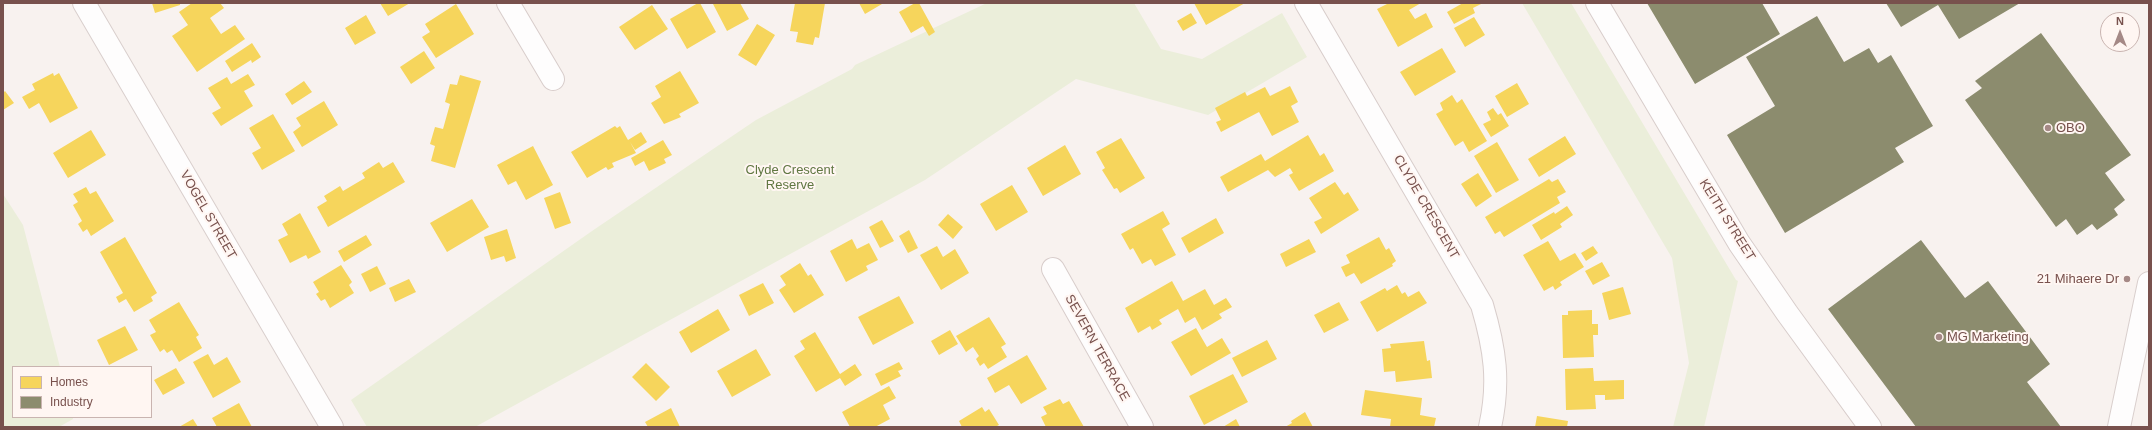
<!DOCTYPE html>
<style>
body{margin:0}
#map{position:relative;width:2152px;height:430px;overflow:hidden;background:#f8f2ef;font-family:Arial,sans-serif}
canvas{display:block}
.frame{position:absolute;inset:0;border:4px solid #78514d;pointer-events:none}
.legend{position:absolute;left:12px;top:366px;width:140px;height:52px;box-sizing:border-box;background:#fff6f2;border:1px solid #c9b4b0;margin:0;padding:5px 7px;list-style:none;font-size:12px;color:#78514d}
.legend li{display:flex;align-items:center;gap:8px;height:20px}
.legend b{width:20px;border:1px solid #c9b4b0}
.north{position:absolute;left:2100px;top:12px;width:40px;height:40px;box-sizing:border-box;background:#fff6f2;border:1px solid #c9b4b0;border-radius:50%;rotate:0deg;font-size:11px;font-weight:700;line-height:16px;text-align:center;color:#78514d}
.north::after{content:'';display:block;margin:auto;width:14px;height:18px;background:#a58986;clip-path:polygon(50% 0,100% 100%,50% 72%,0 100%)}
</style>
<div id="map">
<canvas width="2152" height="430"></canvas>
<div class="frame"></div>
<ul class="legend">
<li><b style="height:11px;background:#f6d55c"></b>Homes</li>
<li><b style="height:11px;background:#8c8c6e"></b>Industry</li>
</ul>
<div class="north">N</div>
</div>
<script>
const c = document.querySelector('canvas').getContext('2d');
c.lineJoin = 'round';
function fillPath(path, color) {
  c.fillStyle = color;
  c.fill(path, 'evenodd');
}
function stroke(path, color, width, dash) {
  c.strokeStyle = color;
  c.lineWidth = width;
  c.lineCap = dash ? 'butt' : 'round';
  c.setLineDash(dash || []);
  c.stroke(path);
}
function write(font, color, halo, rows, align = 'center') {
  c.font = font + ' Arial,sans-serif';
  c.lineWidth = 4;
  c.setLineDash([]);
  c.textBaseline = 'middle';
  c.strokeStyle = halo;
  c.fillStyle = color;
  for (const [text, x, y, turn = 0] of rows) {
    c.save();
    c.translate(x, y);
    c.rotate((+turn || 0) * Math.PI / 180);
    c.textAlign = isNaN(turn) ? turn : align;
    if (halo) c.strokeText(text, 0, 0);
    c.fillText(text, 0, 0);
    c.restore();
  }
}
fillPath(new Path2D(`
 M987 3H1134L1161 49 1202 59 1282 13 1307 57 1208 115 1076 79 925 180 475 427H367L351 400 592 231 756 120 852 69 855 65Z
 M1522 3H1571L1736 280 1738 281 1704 427H1673L1689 363 1672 258Z
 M3 194 23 225 60 367H13V417H73V419L59 427H3Z`), '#ebeeda');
fillPath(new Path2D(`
 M152 3H180V5L155 13Z
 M192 3H220L224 8 210 18 221 34 235 25 245 39 197 72 172 36 188 25 179 12Z
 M380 3H410L388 16Z
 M698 3H700L716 32 687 49 670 19Z
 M715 3H740L749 19 727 31 713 4Z
 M795 3H825L819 38 815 37 813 45 796 42 798 32 790 31Z
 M859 3H882V4L865 14Z
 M915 3H919L935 32 929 36 923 26 911 33 899 12Z
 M1194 3H1245L1206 25Z
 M1389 3H1421L1409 10 1415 19 1426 13 1433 27 1398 47 1377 9Z
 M1463 3H1483L1473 8 1475 13 1454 24 1447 12Z
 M456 4 474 34 436 58 422 37 430 32 425 24Z
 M652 5 668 29 635 50 619 27Z
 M1191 13 1197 23 1183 31 1177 21Z
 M366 15 376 33 355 45 345 28Z
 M1474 17 1485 35 1465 47 1454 28Z
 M757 24 775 35 756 66 738 55Z
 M252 43 261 57 252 63 251 60 232 72 225 61Z
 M1442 48 1456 72 1415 96 1400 72Z
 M424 51 435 68 411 84 400 67Z
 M680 71 699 103 679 114 681 117 664 124 651 103 661 97 655 86Z
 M53 73 54 76 59 73 78 108 50 123 39 103 29 109 22 97 35 90 32 84Z
 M248 74 255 85 244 91 253 106 221 126 212 113 221 108 208 88 227 77 231 84Z
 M460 75 481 81 455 168 431 161 435 146 430 144 435 127 443 129 450 104 445 102 450 84 457 85Z
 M304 81 312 92 292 105 285 94Z
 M1517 83 1529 104 1507 117 1495 96Z
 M1290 86 1298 102 1291 106 1299 122 1272 136 1259 112 1221 132 1216 122 1221 120 1215 108 1245 92 1247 96 1265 87 1270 96Z
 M5 91 14 103 3 110V93Z
 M1452 95 1457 103 1462 99 1487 141 1469 152 1463 141 1455 146 1436 114 1443 110 1440 103Z
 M324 101 338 125 302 147 293 132 301 126 296 118Z
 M1493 108 1498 115 1501 113 1509 126 1491 137 1483 124 1491 120 1487 112Z
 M273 114 295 151 262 170 252 153 261 148 249 128Z
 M615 126 617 128 620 126 628 140 641 132 647 142 635 150 630 142 636 153 612 163 614 167 608 170 606 167 587 178 571 152Z
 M91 130 106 155 68 178 53 153Z
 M1308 135 1320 156 1324 153 1334 171 1299 191 1289 175 1293 173 1290 168 1275 177 1268 170 1228 192 1220 177 1261 154 1265 161Z
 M1565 136 1576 154 1539 177 1528 159Z
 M1121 138 1145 178 1120 193 1117 188 1114 189 1102 170 1105 168 1096 152Z
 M663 140 672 155 664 159 666 163 649 171 644 161 635 166 631 158Z
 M1497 142 1519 180 1496 193 1474 156Z
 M1065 145 1081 174 1043 196 1027 168Z
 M533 146 553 185 526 200 516 181 508 185 497 165Z
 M379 162 383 168 393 162 405 182 328 227 317 207 327 201 324 196 340 186 343 191 365 178 362 173Z
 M1478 173 1492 196 1476 207 1461 184Z
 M1549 179 1552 182 1558 179 1566 192 1557 197 1560 203 1504 237 1500 231 1495 234 1485 217Z
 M1335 182 1344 195 1348 192 1359 210 1321 234 1314 222 1322 218 1309 198Z
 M1012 185 1028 212 996 231 980 204Z
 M86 187 90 194 96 191 114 221 91 236 87 229 83 232 78 224 82 221 73 205 78 202 73 194Z
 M560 192 571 223 555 229 544 198Z
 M472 199 489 227 447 252 430 223Z
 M1567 206 1573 215 1560 224 1562 227 1541 240 1532 225 1554 212 1555 214Z
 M1163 211 1170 224 1162 229 1176 255 1155 266 1151 259 1142 264 1133 248 1130 250 1121 234Z
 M300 213 321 252 308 259 306 255 290 263 278 240 288 235 282 224Z
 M948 214 963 227 953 239 938 225Z
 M1216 218 1224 233 1189 253 1181 238Z
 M882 220 894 241 880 248 869 227Z
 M507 229 516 258 506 262 504 256 491 260 484 237Z
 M909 230 918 248 908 253 899 236Z
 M366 235 372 245 344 262 338 251Z
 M125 237 157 293 151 297 153 301 134 312 126 299 119 303 116 297 123 293 100 252Z
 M1379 237 1386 250 1389 248 1396 261 1392 264 1393 266 1361 284 1354 273 1346 277 1341 267 1350 263 1346 255Z
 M852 239 857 249 869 243 878 260 866 266 868 270 846 282 830 251Z
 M1309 239 1316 252 1286 267 1280 254Z
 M1548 241 1560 261 1575 253 1584 267 1560 282 1562 285 1555 290 1553 286 1544 291 1523 255Z
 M937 246 943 257 955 249 969 273 941 290 920 255Z
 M1593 246 1598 253 1586 261 1581 253Z
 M1602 262 1610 276 1593 285 1585 271Z
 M800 263 808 276 811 274 824 295 794 313 779 290 786 285 780 276Z
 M341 265 352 282 349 285 354 293 330 308 325 299 321 301 316 294 319 292 313 282Z
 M377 266 386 284 370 292 361 274Z
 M409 279 416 292 395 302 389 288Z
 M1172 281 1183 301 1205 289 1214 305 1226 298 1232 307 1219 314 1222 318 1202 330 1195 317 1185 323 1178 309 1159 320 1162 324 1152 330 1150 326 1138 333 1125 308Z
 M763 283 774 303 749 316 739 295Z
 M1397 285 1402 294 1405 292 1408 297 1419 291 1427 303 1377 332 1360 302 1385 288 1387 291Z
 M1623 287 1631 314 1609 320 1602 293Z
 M899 296 914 323 873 345 858 317Z
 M179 302 199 335 196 337 202 348 179 362 172 350 167 353 164 349 160 352 150 335 156 332 149 320Z
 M1339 302 1349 320 1324 333 1314 315Z
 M718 309 730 330 691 353 679 332Z
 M1592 310V324H1598V335H1593L1594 357 1563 358 1562 315H1568V311Z
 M989 317 1006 344 1001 347 1007 357 988 369 984 363 980 366 976 359 979 356 973 347 966 352 956 336Z
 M125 326 138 350 109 365 97 340Z
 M1196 328 1207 347 1222 338 1231 353 1191 376 1171 342Z
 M950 330 958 344 939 355 931 341Z
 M815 332 840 374 855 364 862 375 845 386 840 378 816 392 794 356 805 349 800 341Z
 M1267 340 1277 359 1242 377 1232 358Z
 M1424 341 1427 361 1430 360 1432 378 1396 382 1395 371 1384 372 1382 349 1391 348 1390 344Z
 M756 349 771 375 732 397 717 371Z
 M208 354 214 365 227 357 241 382 213 398 193 362Z
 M1027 355 1047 389 1021 404 1009 385 995 393 987 378Z
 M899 362 903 369 898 371 901 376 881 386 875 374Z
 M646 363 670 387 656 401 632 377Z
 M176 368 185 383 163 395 154 380Z
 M1593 368 1594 381 1624 380V399L1605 400V395H1595L1596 409 1566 410 1565 369Z
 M1233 374 1248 402 1204 425 1189 396Z
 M889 386 896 398 883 405 890 419 875 427H850L842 412Z
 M1365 390 1422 398 1420 415 1436 418 1434 427H1390L1391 419 1361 415Z
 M1060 399 1063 404 1069 401 1084 427H1046L1041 417 1047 414 1043 407Z
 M239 403 252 427H217L212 418Z
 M982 407 985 412 989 409 999 425 995 427H962L959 421Z
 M671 408 680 427H648L645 422Z
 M1305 412 1313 427H1285L1292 423 1291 421Z
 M1537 416 1568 421 1567 427H1535Z
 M193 419 198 427H179Z
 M1236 419 1240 427H1223Z`), '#f6d55c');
fillPath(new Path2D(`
 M1647 3H1762L1780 34 1695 84Z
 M1886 3H2020L1959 39 1938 5 1901 27Z
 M1817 16 1844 62 1869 48 1878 63 1891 55 1933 126 1895 148 1904 162 1785 233 1727 135 1775 106 1746 57Z
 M2041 33 2131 155 2105 173 2125 200 2114 209 2118 215 2097 230 2092 224 2077 235 2066 219 2056 227 1965 100 1982 88 1975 81Z
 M1921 240 1965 298 1988 281 2050 364 2027 382 2061 427H1916L1828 309Z`), '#8c8c6e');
const minor = new Path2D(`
 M508 3 553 79
 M1306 3 1482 305C1495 349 1500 382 1490 427
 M1053 269 1142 427`);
const tertiary = new Path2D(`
 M1597 3 1739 243 1787 313 1870 427`);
const secondary = new Path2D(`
 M84 3 332 427
 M2119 427 2149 283`);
stroke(minor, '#d8cdcb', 24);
stroke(tertiary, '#d8cdcb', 24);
stroke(secondary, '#d9cfcd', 24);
stroke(minor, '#fefdfd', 22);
stroke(tertiary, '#fefdfd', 22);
stroke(secondary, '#fefdfd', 22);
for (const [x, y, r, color] of [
 [2048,128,4,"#a58986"],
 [2127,279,4,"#a58986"],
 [1939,337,4,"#a58986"]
]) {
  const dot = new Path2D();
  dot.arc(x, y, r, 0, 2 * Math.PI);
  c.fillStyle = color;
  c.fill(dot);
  stroke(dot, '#fff6f2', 1.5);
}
write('13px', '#78514d', '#fff6f2', [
 ["OBO",2056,128],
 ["21 Mihaere Dr",2119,279,"right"],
 ["MG Marketing",1947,337]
], 'left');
write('13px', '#607742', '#fff6f2', [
 ["Clyde Crescent",790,170],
 ["Reserve",790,185]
]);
write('13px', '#78514d', '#fff6f2', [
 ["CLYDE CRESCENT",1426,207,60],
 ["VOGEL STREET",208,215,60],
 ["KEITH STREET",1727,220,58],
 ["SEVERN TERRACE",1097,348,61]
]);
</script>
